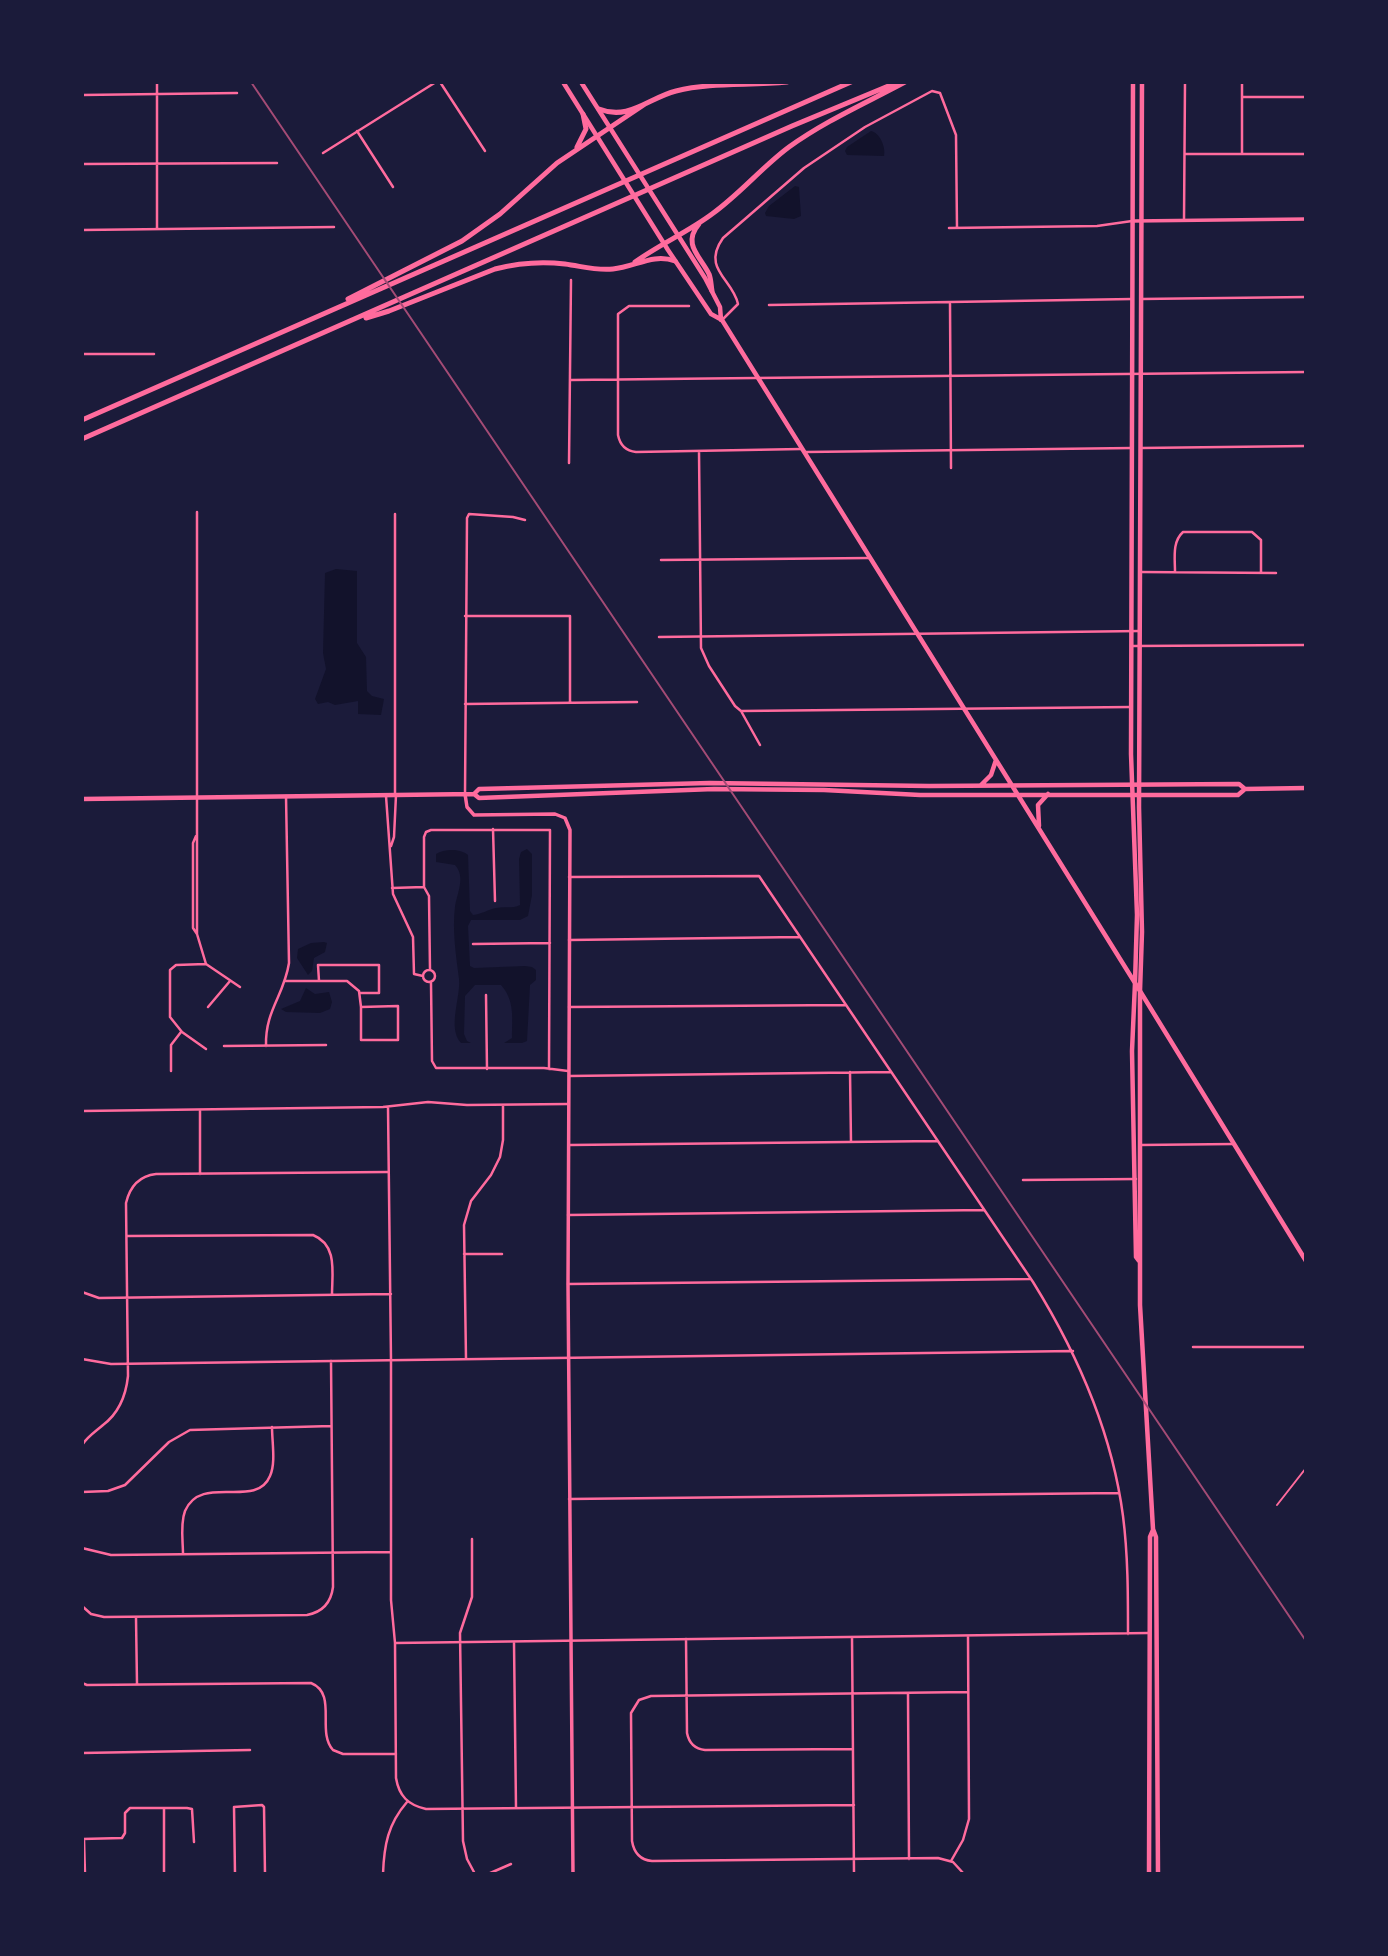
<!DOCTYPE html>
<style>
body{margin:0}
#map{position:relative;width:1388px;height:1956px;overflow:hidden;background:#1b1b3a;font-family:"Public Sans",sans-serif}
canvas{display:block}
.frame{position:absolute;inset:0;border:84px solid #1b1b3a;pointer-events:none}
</style>
<div id="map">
<canvas width="1388" height="1956"></canvas>
<div class="frame"></div>
</div>
<script>
const c = document.querySelector('canvas').getContext('2d');
c.lineJoin = 'round';
function fillPath(path, color) {
  c.fillStyle = color;
  c.fill(path, 'evenodd');
}
function stroke(path, color, width, dash) {
  c.strokeStyle = color;
  c.lineWidth = width;
  c.lineCap = dash ? 'butt' : 'round';
  c.setLineDash(dash || []);
  c.stroke(path);
}
fillPath(new Path2D(`
 M871 131C880 133 886 147 884 156L847 155 845 151 847 147Z
 M795 186 799 187 801 216 794 219 766 216 765 213 769 206Z
 M336 569 357 571V643L366 657 367 691 372 696 384 699 381 715 358 714V701L335 705 328 702 318 704 315 699 326 669 323 653 325 573Z
 M527 849 532 854V895L528 916 520 920H471L468 926 470 966 474 968 525 966 532 967 536 970V980L530 985 527 1041 522 1043H504L512 1038C512 1018 515 1001 501 985H475L465 996 464 1034 467 1041 471 1043H461C447 1028 461 997 459 979 456 956 452 930 455 907 457 893 466 877 455 865L436 862V854C444 849 460 848 468 855L470 911 473 915C482 914 487 910 496 908 504 906 512 909 520 905L519 859 521 852Z
 M324 942 327 943 325 952 314 958 312 971 308 975 297 958 298 949 311 943Z
 M306 988 315 994 329 992 332 1002 330 1009 320 1013 286 1012 281 1009 300 1001Z`), '#12122b');
stroke(new Path2D(`
 M1277 1505 1306 1468`), '#ff6b9d', 2);
stroke(new Path2D(`
 M440 82 485 151
 M82 95 237 93
 M1242 97H1305
 M357 131 393 187
 M323 153 436 82
 M1185 154H1306
 M1242 154V82
 M82 164 277 163
 M1184 220 1185 82
 M949 228 1097 226 1132 221
 M157 229V82
 M82 230 334 227
 M1141 299 1306 297
 M950 304 951 468
 M769 305 1132 299
 M689 306H629L618 314V435C620 445 626 451 636 452L801 449
 M722 320 738 304C733 279 701 269 723 238L804 168 865 127 932 91 940 93 956 135 957 228
 M82 354H154
 M571 380 1306 372
 M1141 448 1306 446
 M699 451 701 648 709 666 735 706 741 711 760 745
 M806 452 1132 448
 M569 463 571 280
 M661 560 869 558
 M1140 572 1276 573
 M1175 572C1175 558 1172 542 1183 532H1252L1261 540V573
 M465 616H570V703
 M659 637 1140 631
 M1133 646 1305 645
 M465 704 637 702
 M741 711 1131 707
 M465 794 467 518 469 514 513 517 525 520
 M395 795V514
 M386 796 393 894 413 937 414 974 423 976
 M493 829 495 901
 M196 836 193 843V928L197 934 206 964
 M391 846 394 837 396 795
 M569 877 759 876 1033 1282C1077 1353 1112 1432 1123 1516 1128 1555 1128 1594 1128 1634
 M392 888 424 887
 M197 934V512
 M569 940 800 937
 M473 944 550 943
 M423 976a6 6 0 1 1 12 0a6 6 0 1 1-12 0Z
 M430 970 429 896 424 887V837L426 832 431 830H550L549 1069
 M286 981H347L359 991 361 1007
 M319 981 318 965H379V993H360
 M431 983 432 1061 436 1068H544L568 1071
 M486 995 487 1069
 M398 1006V1040H361V1007Z
 M208 1007 230 981
 M569 1007 846 1005
 M224 1046 326 1045
 M266 1046C265 1010 284 996 289 963L286 796
 M206 1049 182 1032 170 1017V970L176 965 206 964 240 987
 M171 1071V1045L181 1032
 M850 1072 851 1142
 M569 1076 891 1072
 M388 1107 391 1360V1600L395 1643 396 1778C399 1796 408 1805 426 1809L854 1805
 M82 1111 383 1107 428 1102 467 1105 568 1104
 M200 1111V1174
 M570 1145 938 1141
 M1140 1145 1234 1144
 M1023 1180 1136 1179
 M568 1215 984 1210
 M127 1236 313 1235C338 1245 332 1273 332 1295
 M464 1254H502
 M568 1284 1030 1279
 M82 1292 99 1298 391 1294
 M1193 1347H1306
 M82 1359 111 1364 1073 1351
 M466 1359 464 1225 471 1201 491 1175 500 1157 503 1140V1105
 M82 1445C88 1436 95 1432 103 1425 119 1413 126 1395 128 1376L126 1203C130 1186 139 1176 156 1174L387 1172
 M82 1492 108 1491 125 1485 169 1442 190 1430 331 1426
 M569 1499 1119 1493
 M472 1539V1597L460 1633 463 1841 467 1859 475 1874
 M82 1548 111 1555 391 1552
 M183 1554C183 1541 180 1524 185 1511 201 1473 256 1510 270 1476 276 1463 272 1442 272 1427
 M82 1606 91 1614 104 1617 307 1615C323 1612 331 1603 333 1587L331 1361
 M136 1618 137 1684
 M852 1637 854 1874
 M686 1639 687 1733C689 1743 695 1749 705 1750L853 1749
 M395 1643 1148 1633
 M514 1643 516 1808
 M82 1683 87 1685 311 1683C338 1694 316 1731 333 1750L343 1754H396
 M908 1694 909 1859
 M82 1753 250 1750
 M164 1808V1874
 M82 1839 122 1838 125 1833V1813L130 1808H187L192 1809 194 1842
 M84 1839 85 1874
 M951 1861 963 1840 969 1819 968 1636
 M235 1874 234 1807 262 1805 264 1807 265 1874
 M383 1874C384 1845 388 1824 407 1802
 M488 1874 511 1864
 M964 1874 953 1862 938 1858 652 1861C640 1860 634 1853 632 1841L631 1713 639 1700 651 1696 968 1692`), '#ff6b9d', 2.5);
stroke(new Path2D(`
 M1133 221 1306 219
 M465 794 467 807 474 815 555 814 565 818 570 830 568 1284 573 1874`), '#ff6b9d', 3.5);
stroke(new Path2D(`
 M1133 82 1131 754 1137 915 1135 983
 M1142 82 1139 807 1142 932 1140 991 1306 1261`), '#ff6b9d', 4.5);
stroke(new Path2D(`
 M563 82 668 250 711 314 722 320 1140 991V1305L1153 1529 1156 1537 1158 1874
 M581 82 705 278 720 307 721 320
 M981 785 991 775 996 760
 M474 794 479 789 710 783 929 786 1239 784 1245 789
 M82 799 474 794 479 798 714 789 824 790 920 795H1238L1245 789 1306 788
 M1039 826 1038 805 1048 794
 M1135 983 1132 1051 1136 1257 1139 1261
 M1149 1874 1150 1537 1153 1530`), '#ff6b9d', 4.5);
stroke(new Path2D(`
 M599 109C629 121 648 98 676 91 711 82 750 86 787 82
 M577 147 586 129 583 114
 M699 224C682 244 700 256 709 274 711 279 711 285 712 291
 M635 262C660 244 688 232 712 214 740 194 762 167 789 147 825 121 866 103 905 82
 M348 299 462 241 500 214 557 163 645 104
 M366 318 389 311 495 269C518 263 541 261 565 264 581 266 596 271 613 269 635 267 653 253 675 261
 M82 420 851 82
 M82 439 792 126 898 82`), '#ff6b9d', 5);
stroke(new Path2D(`
 M251 82 1306 1641`), '#a44b75', 2);
</script>
